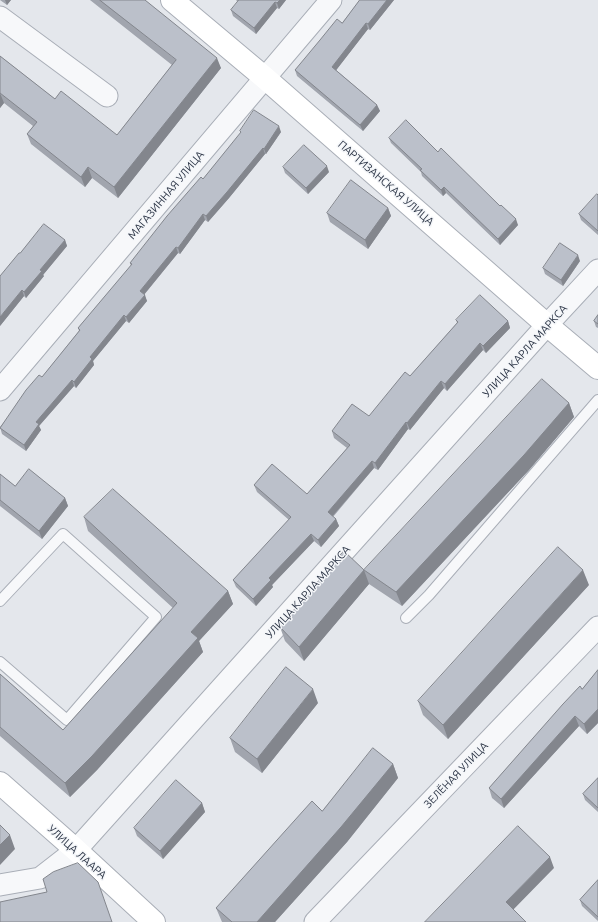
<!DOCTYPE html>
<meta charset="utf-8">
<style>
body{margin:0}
canvas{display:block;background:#e4e7ec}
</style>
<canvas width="598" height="922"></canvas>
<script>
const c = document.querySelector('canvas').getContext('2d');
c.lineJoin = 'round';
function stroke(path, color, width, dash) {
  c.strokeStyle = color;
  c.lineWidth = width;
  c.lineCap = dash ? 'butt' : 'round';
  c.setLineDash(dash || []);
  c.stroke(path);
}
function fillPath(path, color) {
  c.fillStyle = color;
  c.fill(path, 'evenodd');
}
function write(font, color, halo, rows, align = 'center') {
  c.font = font + ' Ubuntu,sans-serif';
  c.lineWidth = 3;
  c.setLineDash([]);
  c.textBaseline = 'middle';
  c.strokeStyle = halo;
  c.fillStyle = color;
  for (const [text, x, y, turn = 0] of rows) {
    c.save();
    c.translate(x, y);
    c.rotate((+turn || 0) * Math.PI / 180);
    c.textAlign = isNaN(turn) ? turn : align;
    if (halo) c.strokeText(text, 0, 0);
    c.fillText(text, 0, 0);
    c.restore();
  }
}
const lane = new Path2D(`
 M0 601 63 534 156 617 67 720 0 662
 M406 618 429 595 598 400`);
const street = new Path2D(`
 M0 17 107 96
 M0 390 331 0
 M0 885 40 878 76 850 547 325 598 270
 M315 922 598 627`);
const secondary = new Path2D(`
 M172 0 265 78 547 325 598 368
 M0 783 76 850 154 922`);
stroke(lane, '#a9aeb7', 12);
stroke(street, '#a9aeb7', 23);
stroke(secondary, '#a9aeb7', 24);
stroke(lane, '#f7f8fa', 10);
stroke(street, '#f7f8fa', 21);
stroke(secondary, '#fff', 22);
fillPath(new Path2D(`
 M0 0H11L7 5Z
 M90 0H145L221 68 118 198 92 178 85 187 31 144 27 134 33 126 4 103 0 108V56L55 99 117 135 172 65Z
 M236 0H286L279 9 277 8 256 34 233 16 231 10 238 2Z
 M360 0H394L370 30 368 29 336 70 377 105 380 111 363 131 297 76 295 70 342 23Z
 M240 131 281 132 266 154H265L229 198 208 222 205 220 180 254 178 253 144 295 147 301 129 323 126 321 93 361 94 365 76 388 74 386 39 426 41 430 26 451 2 434 0 427 42 377 79 331 78 328 131 266 130 263 203 179 241 133Z
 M389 138 438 152 518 225 500 245 446 193 443 196 422 176 421 172 391 143Z
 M283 167 329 172 308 194 285 173Z
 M598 195V235L581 220 579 214Z
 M388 208 391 216 368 249 330 222 327 213Z
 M65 240 67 246 43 275 44 276 26 298 24 296 0 326 20 253Z
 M580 261 563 286 545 274 543 268Z
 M598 315V328L596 327 594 321Z
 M456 320 508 321 510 328 486 353 483 350 447 391 444 388 410 430 408 429 378 470 374 468 333 517 336 519 339 526 321 547 314 541 272 585 273 587 256 606 236 587 233 580 289 520 257 492 254 485 307 494 347 448 334 438 332 431 369 416 410 376 457 323Z
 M569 403 574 417 529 470 402 606 369 584 304 661 285 641 280 627 364 570Z
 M0 474 15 486 65 498 68 506 42 539 0 506Z
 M84 517 228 591 233 604 199 641 203 652 97 770 70 797 0 736V674L63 730 173 608 88 531Z
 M589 585 448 739 423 715 418 701Z
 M598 670V723L587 734 579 726 504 808 492 798 489 788 563 705V704L582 689Z
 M318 703 262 773 235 752 230 738Z
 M393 764 398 778 347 842 275 922H222L216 908 322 811Z
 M598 778V812L585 800 583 794Z
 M202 803 205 812 163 859 137 836 134 828Z
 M598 880V921L582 906 580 900Z`), '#a1a5ae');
fillPath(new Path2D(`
 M5 0H11L7 5Z
 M280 0H286L279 9 277 3Z
 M387 0H394L370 30 368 24Z
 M275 2 277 8 256 34 254 28Z
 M366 23 368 29 334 73 332 67Z
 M217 58 221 68 118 198 114 187Z
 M0 93 4 103 0 108Z
 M377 105 380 111 363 131 360 125Z
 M279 126 281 132 266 154 264 149Z
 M263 148 265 154 229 198 208 222 206 216Z
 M327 166 329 172 308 194 306 188Z
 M88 167 92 178 85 187 81 177Z
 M444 187 446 193 443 196 441 190Z
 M388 208 391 216 368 249 365 240Z
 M203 214 205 220 180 254 178 248Z
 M516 219 518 225 500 245 498 239Z
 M65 240 67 246 43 275 44 276 26 298 24 292 40 270Z
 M176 247 178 253 142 297 140 291Z
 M578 255 580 261 563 286 561 280Z
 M22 290 24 296 0 326V317Z
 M145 295 147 301 129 323 126 317Z
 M124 315 126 321 93 361 94 365 76 388 74 382 90 357Z
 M508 321 510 328 486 353 483 346Z
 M480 343 483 350 447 391 445 384Z
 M72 380 74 386 39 426 41 430 26 451 24 445 36 422Z
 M441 381 444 388 410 430 407 423Z
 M569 403 574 417 529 470 402 606 396 592Z
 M406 422 408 429 378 470 375 463Z
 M372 461 374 468 330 519 328 512Z
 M65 498 68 506 42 539 39 531Z
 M336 519 339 526 321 547 318 540Z
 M311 534 314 541 272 585 273 587 256 606 253 599 269 578Z
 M364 570 369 584 304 661 299 647Z
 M583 570 589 585 448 739 443 725Z
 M228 591 233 604 199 641 203 652 97 770 70 797 65 783 191 632Z
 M313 689 318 703 262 773 257 759Z
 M598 709V723L587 734 584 724Z
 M575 716 579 726 504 808 501 799Z
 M393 764 398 778 347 842 275 922H257Z
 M202 803 205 812 163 859 160 851Z
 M10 835 15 849 0 865V845Z
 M550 857 554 868 510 913 506 902Z`), '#83868d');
const building = new Path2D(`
 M100 0H145L217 58 114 187 88 167 81 177 27 134 37 122 0 93V56L55 99 61 91 117 135 176 60Z
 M239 0H280L277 3 275 2 254 28 231 10Z
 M360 0H387L368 24 366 23 332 67 377 105 360 125 295 70 320 40 337 19 342 23Z
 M254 110 279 126 264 149 263 148 227 192 206 216 203 214 178 248 176 247 140 291 145 295 126 317 124 315 90 357 92 359 74 382 72 380 36 422 39 424 24 445 0 428 26 390 39 375 42 377 80 330 78 328 132 264 130 263 167 216 201 177 203 179 241 132 240 131Z
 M406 120 438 152 441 148 500 206 501 205 516 219 498 239 444 187 441 190 420 170 422 169 389 138Z
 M304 145 327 166 306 188 283 167Z
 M351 180 388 208 365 240 327 213Z
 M597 194 598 195V231L579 214Z
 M44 224 65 240 40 270 42 271 24 292 22 290 0 317V276L19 253H20Z
 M560 243 578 255 561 280 543 268Z
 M480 295 508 321 483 346 480 343 445 384 441 381 407 423 406 422 375 463 372 461 328 512 336 519 318 540 311 534 269 578 271 580 253 599 233 580 291 517 254 485 272 464 307 494 350 445 332 431 352 404 369 416 405 372 410 376 458 322 456 320Z
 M598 315V324L594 321Z
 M542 379 569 403 524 455 396 592 364 570Z
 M29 469 65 498 39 531 0 500V474L15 486Z
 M113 489 228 591 191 632 198 638 92 756 65 783 0 727V674L63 730 177 603 84 517Z
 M558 547 583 570 443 725 418 701Z
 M344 551 364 570 299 647 280 627Z
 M286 667 313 689 257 759 230 738Z
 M598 670V709L584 724 575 716 501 799 489 788 563 704 580 686 582 689Z
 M373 748 393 764 341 827 257 922H232L216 908 312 801 322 811Z
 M598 778V808L583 794Z
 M176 780 202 803 160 851 134 828Z
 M0 825 10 835 0 845Z
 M518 826 550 857 506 902 526 922H425Z
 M78 863 98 882 112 922H0V902L47 892 43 879 53 872Z
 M598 880V917L580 900Z`);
fillPath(building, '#bbc0ca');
stroke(building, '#83868d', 1);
write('11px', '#2b3445', '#f4f6f9', [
 ["ПАРТИЗАНСКАЯ УЛИЦА",386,183,41],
 ["МАГАЗИННАЯ УЛИЦА",166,195,-50],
 ["УЛИЦА КАРЛА МАРКСА",525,351,-48],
 ["УЛИЦА КАРЛА МАРКСА",308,592,-48],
 ["ЗЕЛЁНАЯ УЛИЦА",456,775,-46],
 ["УЛИЦА ЛААРА",77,852,42]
]);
</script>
